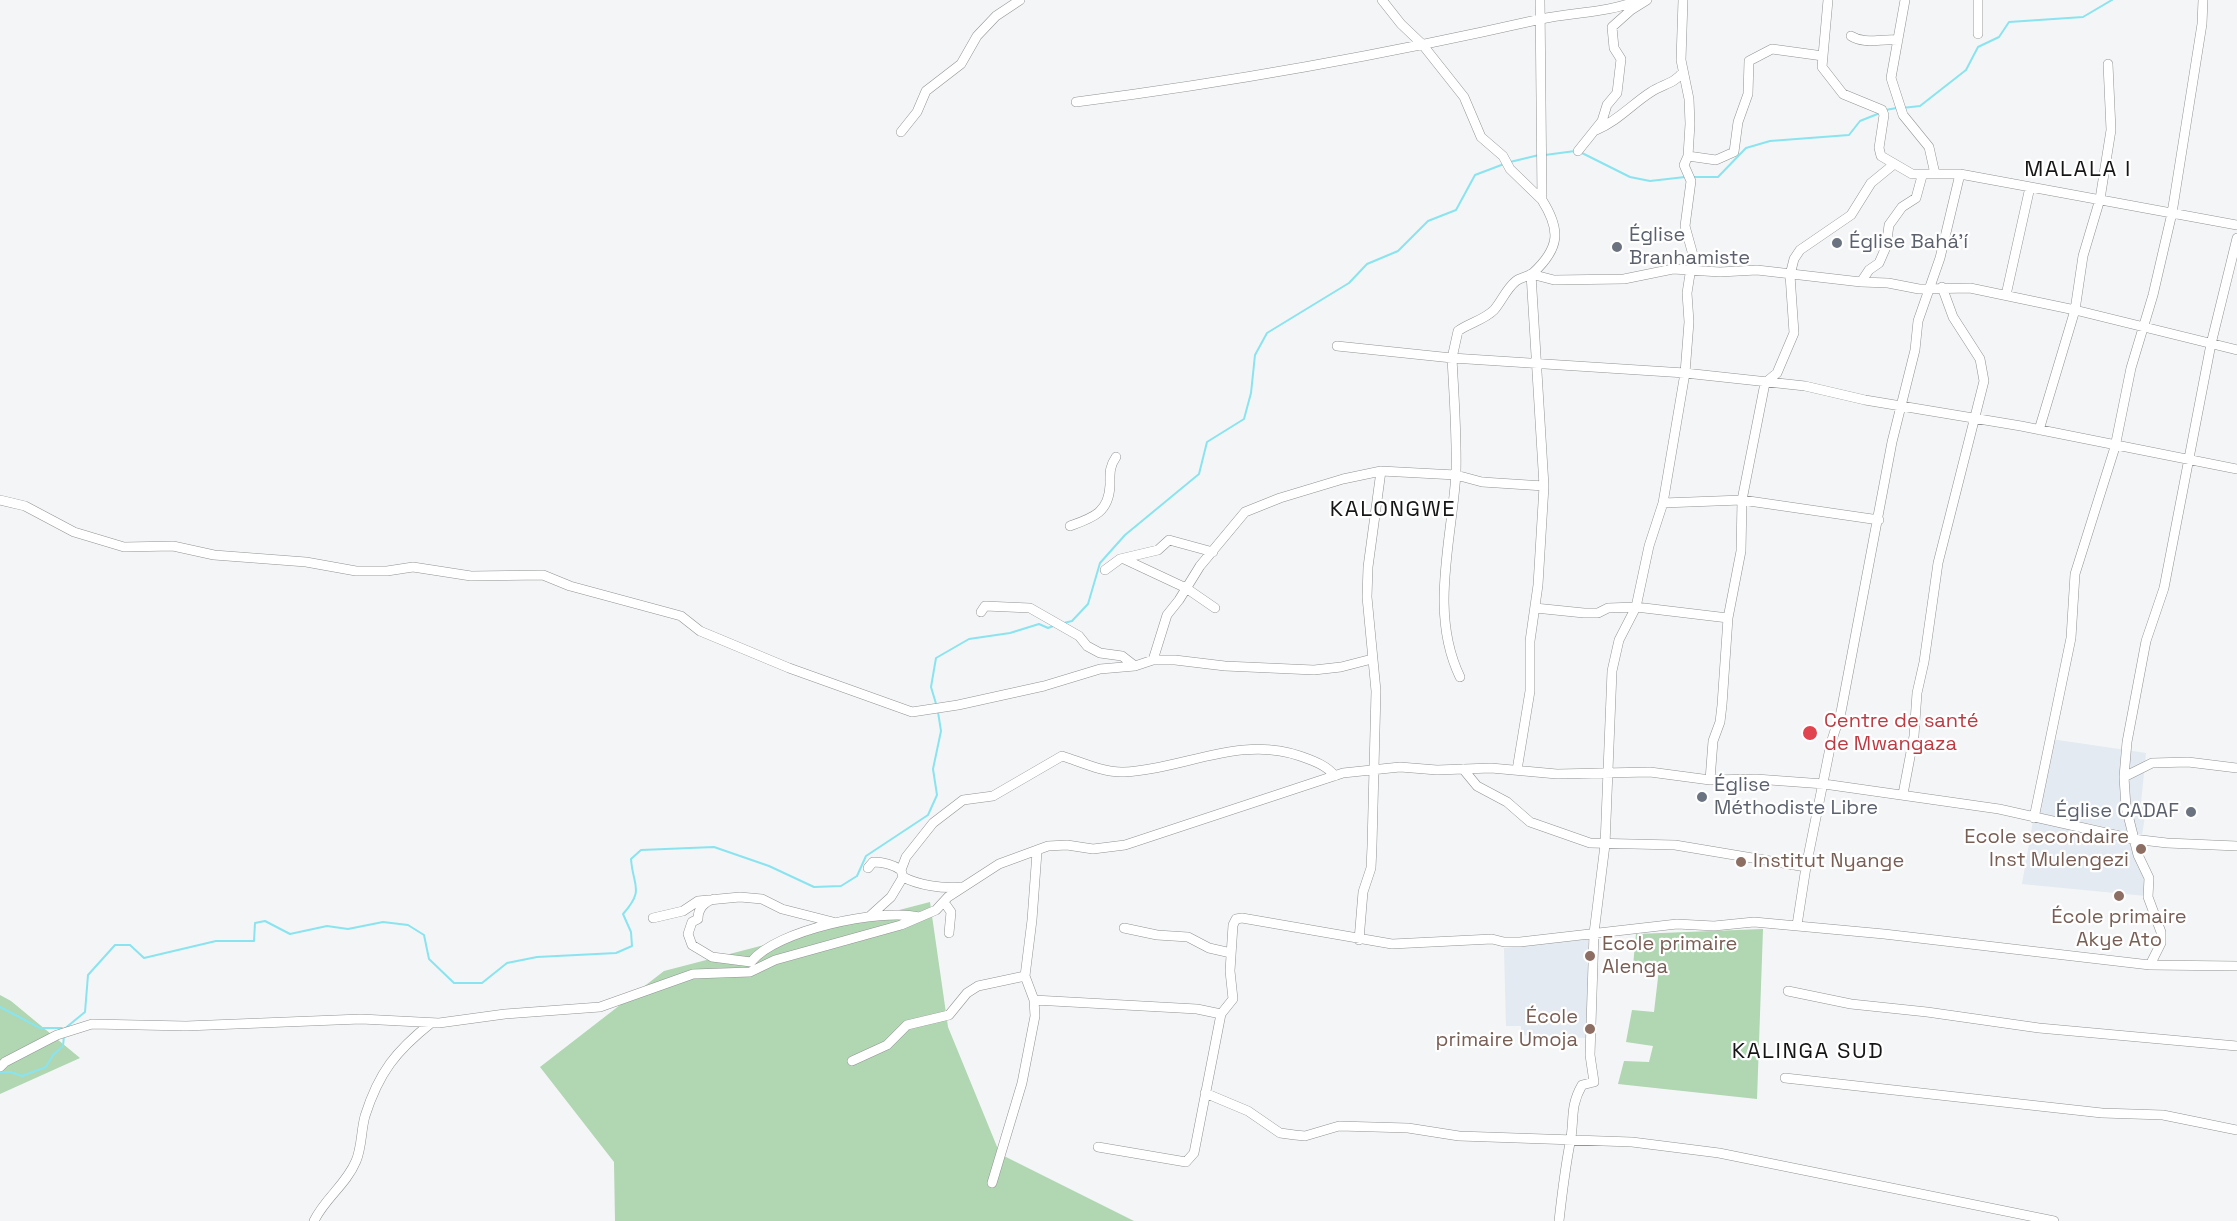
<!DOCTYPE html>
<meta charset="utf-8">
<style>
body{margin:0}
canvas{display:block;background:#f3f5f6}
</style>
<canvas width="2237" height="1221"></canvas>
<script>
const c = document.querySelector('canvas').getContext('2d');
c.lineJoin = 'round';
function fillPath(path, color) {
  c.fillStyle = color;
  c.fill(path, 'evenodd');
}
function stroke(path, color, width, dash) {
  c.strokeStyle = color;
  c.lineWidth = width;
  c.lineCap = dash ? 'butt' : 'round';
  c.setLineDash(dash || []);
  c.stroke(path);
}
function write(font, color, halo, rows, align = 'center') {
  c.font = font + ' "Space Grotesk",sans-serif';
  c.lineWidth = 4.5;
  c.setLineDash([]);
  c.textBaseline = 'middle';
  c.strokeStyle = halo;
  c.fillStyle = color;
  for (const [text, x, y, turn = 0] of rows) {
    c.save();
    c.translate(x, y);
    c.rotate((+turn || 0) * Math.PI / 180);
    c.textAlign = isNaN(turn) ? turn : align;
    if (halo) c.strokeText(text, 0, 0);
    c.fillText(text, 0, 0);
    c.restore();
  }
}
fillPath(new Path2D(`
 M2051 739 2146 753 2141 803 2146 810 2142 835 2039 813Z
 M2033 821 2131 840 2147 878 2146 896 2022 884Z
 M1588 939 1587 1038 1521 1035V1026H1506L1504 948Z`), '#e3eaf1');
fillPath(new Path2D(`
 M930 902 948 1027 1000 1154 1134 1221H615L614 1162 540 1067 664 971Z
 M1763 929 1757 1099 1618 1084 1624 1061 1649 1062 1653 1046 1626 1042 1632 1010 1654 1012 1659 969 1633 966 1636 934Z
 M0 995 11 1001 80 1058 0 1094Z`), '#b0d6b2');
stroke(new Path2D(`
 M1902 108 1920 106 1966 70 1978 47 1999 37 2009 22 2083 17 2112 0
 M1885 110 1897 108
 M1580 152 1630 177 1650 181 1685 177
 M1545 155 1575 151
 M1510 162 1539 155
 M1694 177H1718L1746 148 1770 141 1849 135 1860 121 1880 113
 M1064 623 1072 621 1088 604 1100 563 1125 535 1199 474 1207 442 1244 419 1251 393 1255 355 1267 333 1349 283 1367 264 1398 251 1428 221 1456 210 1475 175 1504 164
 M937 707 931 687 936 658 969 639 1010 633 1039 624 1048 628 1056 625
 M0 1007 40 1028H62
 M63 1030 85 1012 88 975 115 945H130L144 958 216 941H254L255 923 265 921 290 934 327 926 348 929 383 922 408 925 424 935 429 959 454 983H482L507 963 537 957 616 953 632 946 631 932 623 914C645 889 633 887 631 859L641 850 714 847 769 866 814 887 841 886 857 876 866 856 928 815 937 795 933 769 941 731 938 712
 M0 1072H11L22 1076 46 1067 53 1055 63 1046 64 1036`), '#8ae4ef', 2);
const minor = new Path2D(`
 M1382 0 1401 24 1422 44 1464 97 1481 137 1503 156 1510 169 1542 200
 M1828 0 1822 67 1843 94 1882 110 1884 115 1879 148 1881 156 1912 174H1960L2237 225
 M1905 0 1891 78 1903 115 1929 147 1935 174
 M1978 34V0
 M1851 36C1865 45 1882 38 1898 40
 M1076 102C1233 82 1387 54 1541 19 1573 12 1608 13 1639 0
 M1596 130C1618 121 1632 104 1651 92 1663 84 1674 84 1683 72
 M901 132 917 112 926 91 961 64 977 36 996 16 1020 0
 M1578 151 1602 121 1607 105 1617 93 1621 59 1614 48 1612 27 1631 10 1647 0
 M1688 156 1716 160 1734 152 1738 122 1748 94 1749 61 1772 49 1823 56
 M1531 274 1554 280 1624 279 1673 269 1720 272 1757 270 1861 282 1888 283 1919 289 1970 288 2075 310 2237 350
 M1861 282 1869 270 1879 263 1886 247 1889 225 1902 207 1916 198 1922 176
 M2006 295 2030 187
 M1337 346 1452 358 1685 373 1805 386 1865 400 2021 426 2237 469
 M2039 430 2075 310 2083 256 2100 199 2111 130 2108 64
 M0 500 25 506 74 532 124 547 173 546 214 555 306 562 356 571H387L413 567 471 576 543 575 570 586 681 616 700 631 789 668 912 712 958 705 1044 686 1100 669 1135 666 1153 660H1175L1225 666 1314 670 1341 667 1372 659
 M1663 503 1742 500 1879 520
 M1070 526C1092 518 1109 513 1110 485 1110 474 1109 467 1116 457
 M1124 559 1186 588 1215 608
 M1105 570 1120 559 1158 550 1169 540 1213 552
 M1535 608 1584 613H1598L1608 608 1636 607 1728 618
 M981 612 985 606 1030 608 1079 636 1087 646 1100 653 1122 656 1135 666
 M1153 660 1167 615 1179 600 1200 566 1245 512 1280 498 1343 479 1381 471 1456 475 1482 482 1544 486
 M1460 677C1429 613 1452 540 1456 473 1457 435 1454 397 1452 358L1458 331C1469 323 1484 320 1494 310 1502 301 1506 289 1516 281 1521 277 1528 277 1533 273 1560 248 1561 230 1542 200L1540 0
 M1463 769 1477 786 1507 802 1530 822 1590 843 1675 845 1806 867
 M1517 770 1530 691V641L1538 585 1544 486 1531 274
 M2124 777 2152 763 2188 762 2237 768
 M1710 780 1713 741 1720 722 1722 705 1728 618 1741 551 1742 500 1765 383 1777 373 1794 333 1790 275 1794 259 1800 250 1851 215 1871 183 1893 165
 M1903 794 1914 736 1917 693 1924 662 1938 563 1984 381 1980 359 1953 317 1942 287
 M2034 818 2071 638 2075 574 2115 447 2131 368 2153 295 2172 213 2202 24 2203 0
 M868 868 873 862C884 862 892 864 901 870L903 877 891 897 870 916
 M901 870 906 857 933 823 963 800 993 796 1062 756C1081 762 1104 773 1124 772 1184 769 1240 735 1300 756 1314 761 1326 765 1335 776
 M903 877C918 885 943 889 961 887
 M714 899C704 902 698 908 698 919L692 922 688 934 692 945 712 957 751 962C776 930 880 908 919 917
 M944 902 951 912 949 933
 M653 918 683 911 698 901 740 897 762 899 782 909 833 922
 M1797 925 1806 867 1831 743 1841 712 1892 442 1915 350 1918 321 1940 258 1960 174
 M1124 928 1157 935 1188 937 1209 948 1231 953
 M1359 940 1363 892 1371 868 1372 846 1376 691 1367 597 1368 567 1381 471
 M2150 965 2161 943V932L2148 897 2149 878 2138 855 2126 807 2124 777 2127 742 2146 641 2164 588 2211 344 2237 238
 M1788 991 1851 1004 1927 1012 2039 1028 2237 1046
 M1034 1000 1197 1009 1221 1014
 M852 1061 887 1045 907 1025 949 1015 967 993 978 986 1025 976
 M0 1067 5 1062 57 1035 92 1024 186 1026 361 1019 439 1023 505 1014 600 1007 693 974 750 972 775 960 901 925 936 910 948 897 999 864 1048 846 1067 845 1093 849 1125 845 1343 773 1400 767 1437 770 1491 768 1557 774 1650 772 1710 780 1756 779 1824 784 1999 809 2133 839 2167 843 2237 846
 M1785 1078 2102 1113 2163 1115 2237 1130
 M1205 1093 1248 1111 1280 1133 1295 1135 1305 1136 1339 1126 1408 1128 1459 1136 1632 1142 1719 1153 2054 1221
 M1098 1147 1186 1162 1194 1153 1221 1014 1233 999 1230 971 1233 925 1236 919 1242 918 1392 944 1492 939 1504 942H1520L1677 924 1714 926 1754 922 1884 934 2150 965 2237 966
 M992 1183 1022 1083 1035 1016 1034 1000 1025 976 1032 920 1037 852
 M314 1221C325 1198 346 1185 356 1161 362 1147 361 1130 365 1116 379 1072 396 1051 431 1023
 M1559 1221C1562 1194 1565 1169 1570 1143 1575 1120 1569 1108 1582 1085L1594 1082 1590 1055 1594 933 1605 845 1612 671 1619 640 1636 607 1649 546 1663 503 1685 373 1689 322 1687 293 1693 255 1685 226 1691 181 1684 165 1688 156 1690 124 1689 99 1681 60 1683 0`);
stroke(minor, '#929394', 10);
stroke(minor, '#fff', 9);
for (const [x, y, r, color] of [
 [1837,243,6,"#6b7280"],
 [1617,247,6,"#6b7280"],
 [1810,733,8,"#e0444e"],
 [1702,797,6,"#6b7280"],
 [2191,812,6,"#6b7280"],
 [2141,849,6,"#8d6e63"],
 [1741,862,6,"#8d6e63"],
 [2119,896,6,"#8d6e63"],
 [1590,956,6,"#8d6e63"],
 [1590,1029,6,"#8d6e63"]
]) {
  const dot = new Path2D();
  dot.arc(x, y, r, 0, 2 * Math.PI);
  c.fillStyle = color;
  c.fill(dot);
  stroke(dot, '#fff', 2);
}
write('20px', '#5b616d', '#fff', [
 ["Église",1629,236],
 ["Branhamiste",1629,259],
 ["Église Bahá'í",1849,243],
 ["Église",1714,786],
 ["Méthodiste Libre",1714,809],
 ["Église CADAF",2179,812,"right"]
], 'left');
write('20px', '#be3a42', '#fff', [
 ["Centre de santé",1824,722],
 ["de Mwangaza",1824,745]
], 'left');
write('20px', '#785e54', '#fff', [
 ["Ecole secondaire",2129,838],
 ["Inst Mulengezi",2129,861],
 ["Institut Nyange",1753,862,"left"],
 ["École primaire",2119,918,"center"],
 ["Akye Ato",2119,941,"center"],
 ["Ecole primaire",1602,945,"left"],
 ["Alenga",1602,968,"left"],
 ["École",1578,1018],
 ["primaire Umoja",1578,1041]
], 'right');
c.letterSpacing = '1.5px';
write('22px', '#161617', '#fff', [
 ["MALALA I",2078,170],
 ["KALONGWE",1393,510],
 ["KALINGA SUD",1808,1052]
]);
c.letterSpacing = '0px';
</script>
